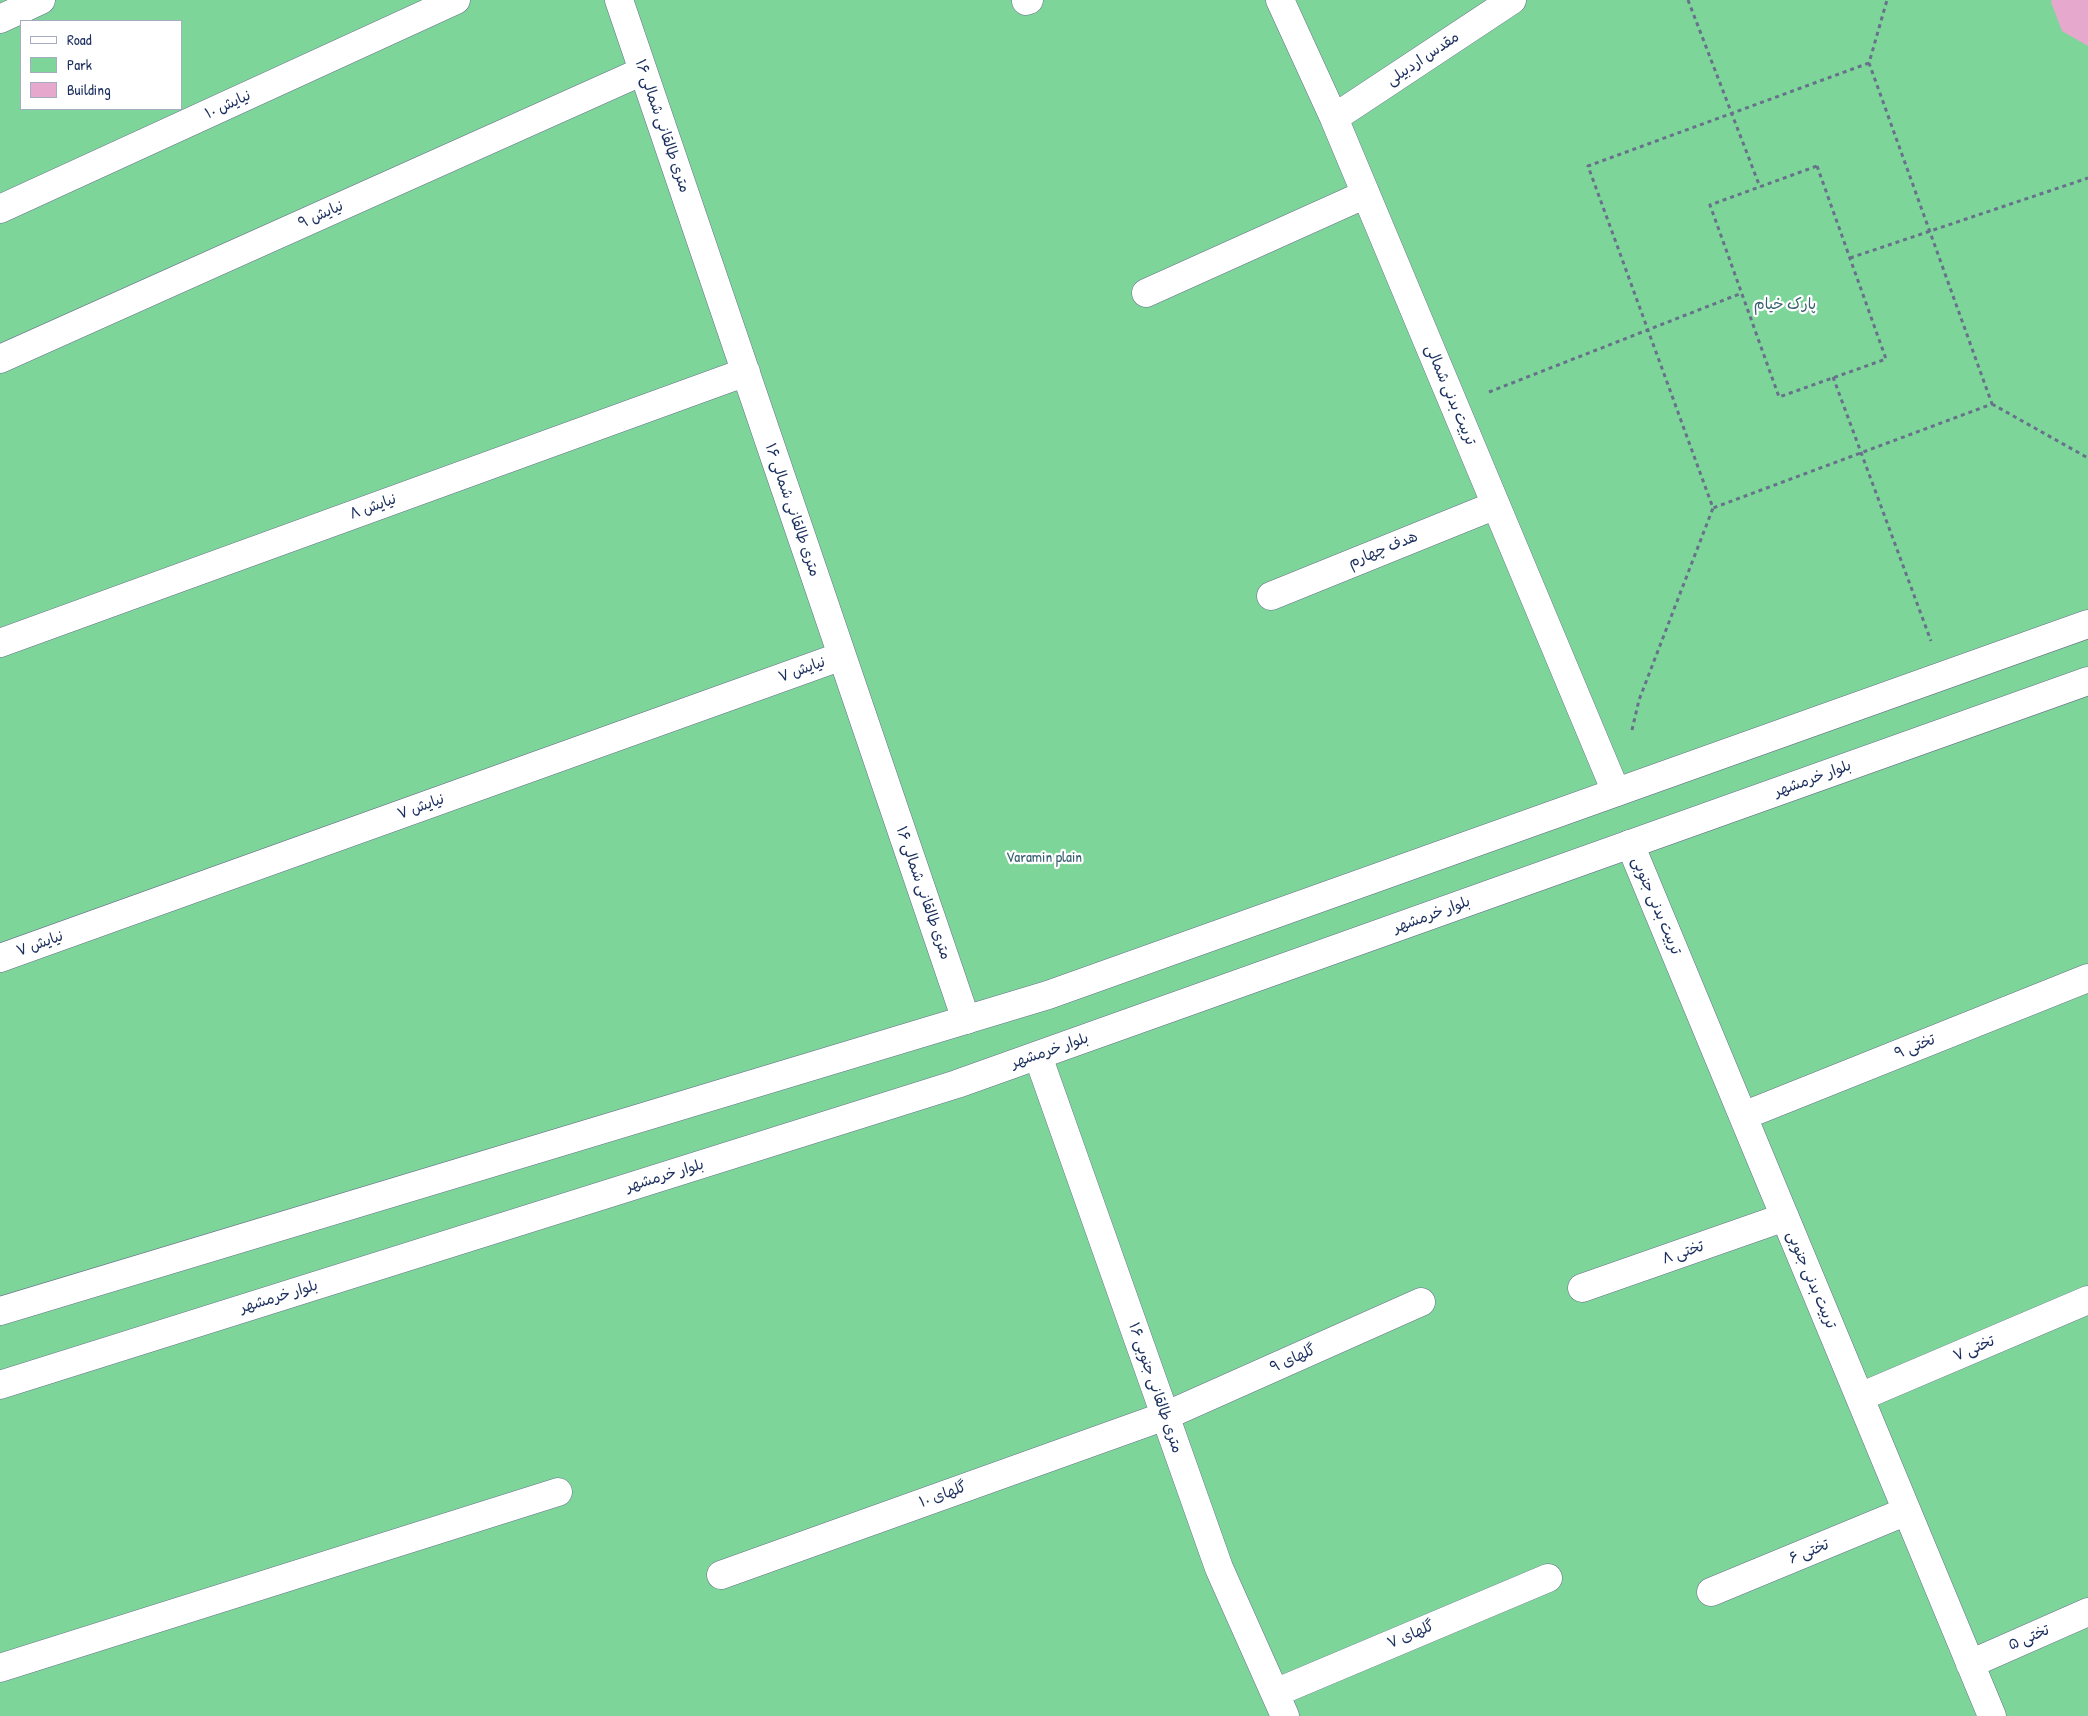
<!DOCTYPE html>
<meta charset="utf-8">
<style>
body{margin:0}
#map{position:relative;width:2088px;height:1716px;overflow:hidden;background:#f5eedc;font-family:"Patrick Hand",sans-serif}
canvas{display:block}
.legend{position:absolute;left:20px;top:20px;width:162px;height:90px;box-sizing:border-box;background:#fff;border:1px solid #a4acbf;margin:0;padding:6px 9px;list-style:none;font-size:15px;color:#1b2f5e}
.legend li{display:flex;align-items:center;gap:10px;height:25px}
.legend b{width:25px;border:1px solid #a4acbf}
</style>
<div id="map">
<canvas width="2088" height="1716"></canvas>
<ul class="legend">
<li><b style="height:6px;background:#fff"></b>Road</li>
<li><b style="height:14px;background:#7dd59a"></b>Park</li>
<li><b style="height:14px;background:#e6a8cc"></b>Building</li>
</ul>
</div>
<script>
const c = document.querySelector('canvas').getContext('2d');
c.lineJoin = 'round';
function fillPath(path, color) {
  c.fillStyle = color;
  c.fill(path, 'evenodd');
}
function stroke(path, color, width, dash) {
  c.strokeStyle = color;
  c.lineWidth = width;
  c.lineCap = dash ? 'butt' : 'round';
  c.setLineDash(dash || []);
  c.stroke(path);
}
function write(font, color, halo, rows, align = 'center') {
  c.font = font + ' "Patrick Hand","Playpen Sans Arabic",sans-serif';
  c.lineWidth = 4.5;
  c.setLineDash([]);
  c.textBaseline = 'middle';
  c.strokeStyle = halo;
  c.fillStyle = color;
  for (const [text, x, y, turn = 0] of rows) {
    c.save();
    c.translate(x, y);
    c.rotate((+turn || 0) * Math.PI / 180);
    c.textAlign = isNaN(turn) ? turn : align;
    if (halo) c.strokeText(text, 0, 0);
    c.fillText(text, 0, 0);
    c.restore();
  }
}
fillPath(new Path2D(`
 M0 0H2088V1716H0ZM21 21H181V109H21Z`), '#7dd59a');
fillPath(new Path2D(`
 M2052 0H2088V46L2062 31 2051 2Z`), '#e6a8cc');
const minor = new Path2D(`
 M619 0 966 1020
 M1280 0 1334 118 1616 792
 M1026 1 1029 0
 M0 19 41 0
 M1334 118 1512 0
 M0 209 456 0
 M1146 293 1366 194
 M0 359 643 71
 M1271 596 1496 505
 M0 643 746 372
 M1630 844 1992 1716
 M0 958 842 656
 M1038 1056 1219 1568 1285 1716
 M1743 1116 2088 978
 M1582 1288 1785 1217
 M1860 1397 2088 1300
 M721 1575 1165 1416 1421 1302
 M1711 1592 1907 1511
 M1970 1664 2088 1612
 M0 1668 558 1492
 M1275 1693 1548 1578`);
const major = new Path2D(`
 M0 1311 1048 995 2088 624
 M0 1385 957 1084 2088 681`);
stroke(minor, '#67728a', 29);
stroke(major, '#67728a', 29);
stroke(new Path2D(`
 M1688 0 1760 187
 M1869 63 1588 166 1713 508 1992 404 1869 63 1887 0
 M1817 166 1886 359 1779 397 1710 205Z
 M1850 258 2088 178
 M1833 377 1931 641
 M1489 392 1742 293
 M1992 404 2088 458
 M1632 730 1639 700 1713 508`), '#67728a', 3, [4, 4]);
stroke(minor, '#fff', 28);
stroke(major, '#fff', 28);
write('15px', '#1b2f5e', '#fff', [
 ["مقدس اردبیلی",1423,59,-34],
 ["نیایش ۱۰",228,105,-25],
 ["۱۶ متری طالقانی شمالی",662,126,71],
 ["نیایش ۹",321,215,-24],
 ["تربیت بدنی شمالی",1450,395,67],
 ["نیایش ۸",373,507,-20],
 ["۱۶ متری طالقانی شمالی",792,510,71],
 ["هدف چهارم",1383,550,-22],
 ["نیایش ۷",802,670,-20],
 ["بلوار خرمشهر",1813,779,-20],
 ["نیایش ۷",421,807,-20],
 ["۱۶ متری طالقانی شمالی",923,893,71],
 ["تربیت بدنی جنوبی",1656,906,67],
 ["بلوار خرمشهر",1432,915,-20],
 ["نیایش ۷",40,944,-20],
 ["تختی ۹",1915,1047,-22],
 ["بلوار خرمشهر",1050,1051,-19],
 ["بلوار خرمشهر",665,1176,-17],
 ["تختی ۸",1683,1253,-19],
 ["تربیت بدنی جنوبی",1811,1280,67],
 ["بلوار خرمشهر",279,1297,-17],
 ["تختی ۷",1974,1349,-23],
 ["گلهای ۹",1293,1359,-24],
 ["۱۶ متری طالقانی جنوبی",1155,1388,71],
 ["گلهای ۱۰",943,1495,-20],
 ["تختی ۶",1809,1552,-22],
 ["گلهای ۷",1411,1635,-23],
 ["تختی ۵",2029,1638,-23]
]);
write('15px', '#386170', '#fff', [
 ["پارک خیام",1785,305],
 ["Varamin plain",1044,858]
]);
</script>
